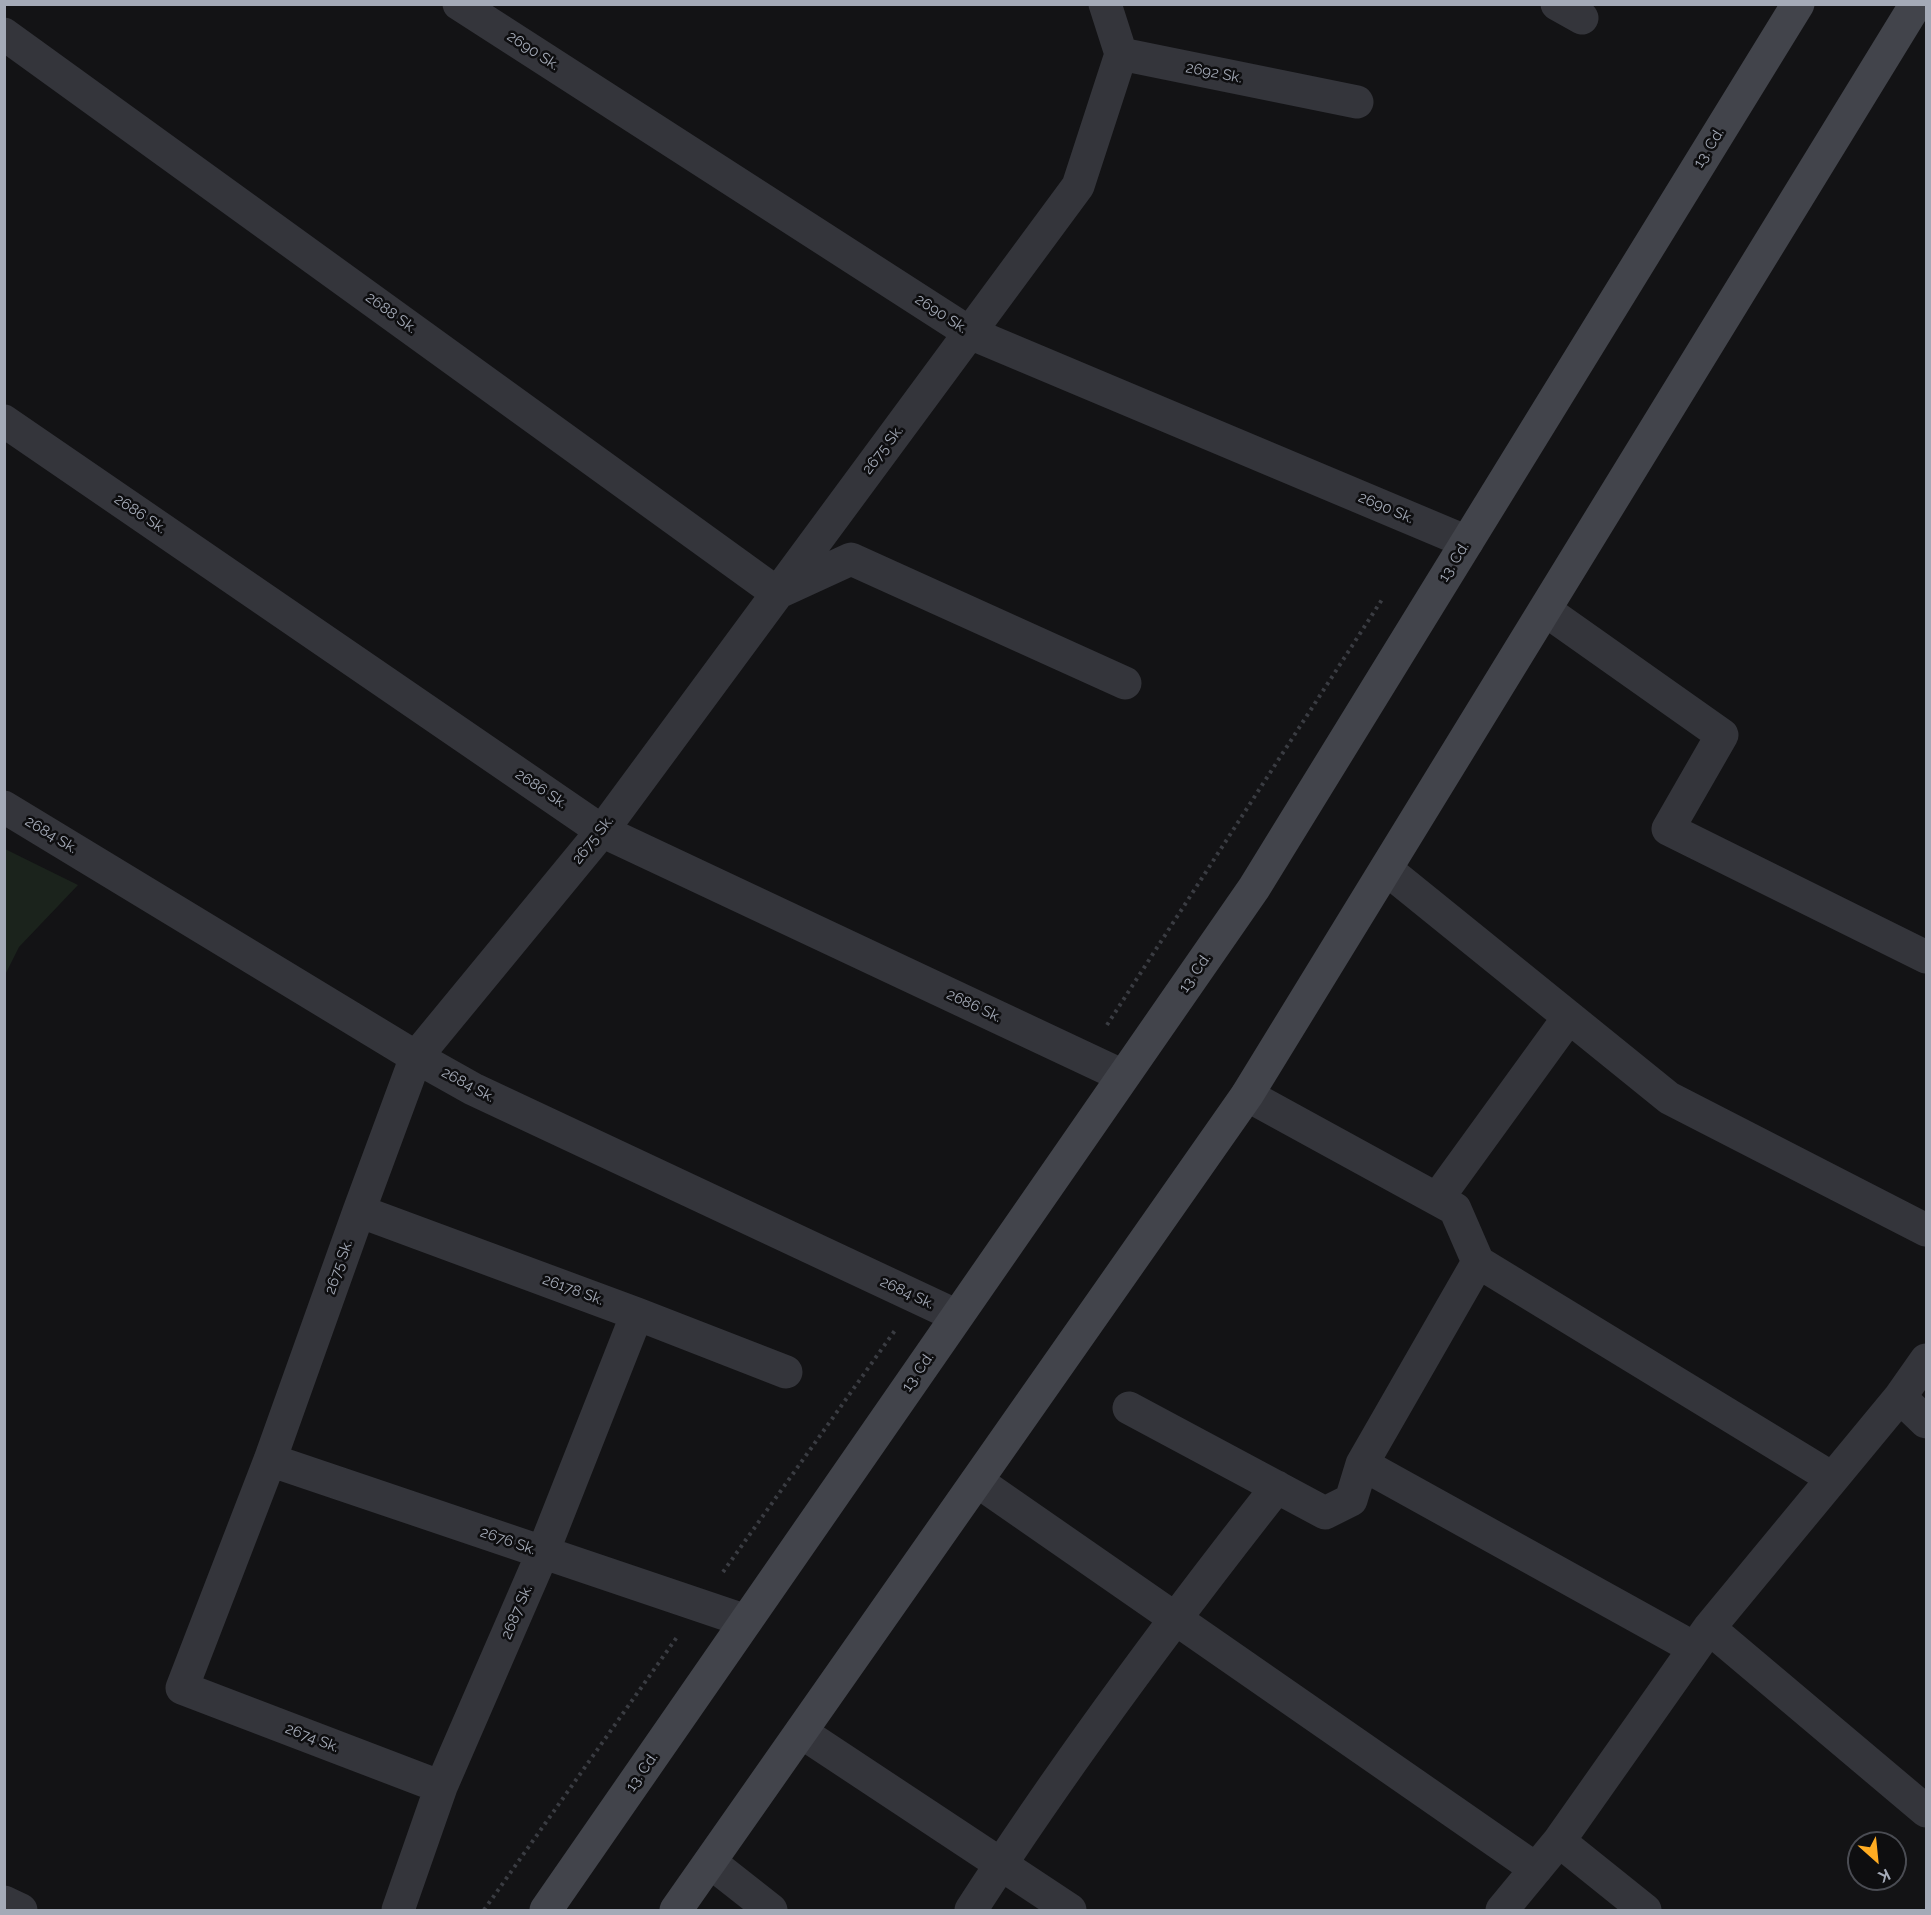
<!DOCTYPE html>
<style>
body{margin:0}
#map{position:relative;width:1931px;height:1915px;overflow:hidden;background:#131315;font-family:Raleway,sans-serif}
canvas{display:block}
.frame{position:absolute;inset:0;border:6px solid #a4aab7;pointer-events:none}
.north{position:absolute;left:1847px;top:1831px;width:60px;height:60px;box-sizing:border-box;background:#0e0e10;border:2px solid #4a4c53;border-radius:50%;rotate:153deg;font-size:16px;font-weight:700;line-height:24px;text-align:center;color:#a4aab7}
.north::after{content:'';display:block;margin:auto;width:21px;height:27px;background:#ffac22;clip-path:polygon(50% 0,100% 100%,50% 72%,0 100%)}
</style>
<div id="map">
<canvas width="1931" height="1915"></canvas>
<div class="frame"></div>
<div class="north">K</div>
</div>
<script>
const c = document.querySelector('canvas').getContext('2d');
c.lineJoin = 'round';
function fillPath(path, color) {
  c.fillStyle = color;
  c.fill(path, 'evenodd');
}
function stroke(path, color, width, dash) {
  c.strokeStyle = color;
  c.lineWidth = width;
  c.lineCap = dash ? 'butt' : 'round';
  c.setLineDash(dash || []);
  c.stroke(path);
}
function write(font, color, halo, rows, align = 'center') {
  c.font = font + ' Raleway,sans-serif';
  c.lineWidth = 5;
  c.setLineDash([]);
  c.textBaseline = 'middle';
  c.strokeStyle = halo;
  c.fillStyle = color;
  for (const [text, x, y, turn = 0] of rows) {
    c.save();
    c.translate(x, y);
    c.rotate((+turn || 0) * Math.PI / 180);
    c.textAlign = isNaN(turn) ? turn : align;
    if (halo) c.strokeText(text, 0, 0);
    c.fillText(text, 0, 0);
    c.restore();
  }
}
fillPath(new Path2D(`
 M5 849 78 885 19 947 5 975Z`), '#1b231c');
stroke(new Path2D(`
 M1107 1025 1383 598
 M723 1572 896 1329
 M484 1910 677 1637`), '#3a3c42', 4, [3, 4.5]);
stroke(new Path2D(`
 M459 4 970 333 1467 542
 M1105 4 1121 54 1357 102
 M1557 4 1582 18
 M4 34 777 593 851 559 1125 683
 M4 421 602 831 1123 1076
 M1545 610 1722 735 1668 829 1926 957
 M4 807 416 1057 473 1089 957 1316
 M1386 869 1669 1098 1926 1230
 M1247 1095 1455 1209 1478 1262 1832 1478
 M1437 1199 1569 1017
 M359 1211 637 1314 786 1372
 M1900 1397 1926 1422
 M1129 1408 1325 1513 1351 1500 1362 1464 1478 1262
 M270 1460 746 1621
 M1362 1464 1694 1648
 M977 1481 1536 1869
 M1709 1628 1926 1811
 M801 1732 1070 1910
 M441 1787 182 1688 270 1460 359 1211 416 1057 602 831 1078 186 1121 54
 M1559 1841 1645 1910
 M710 1862 771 1910
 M4 1902 21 1910
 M398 1910 441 1787 543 1552 637 1314
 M971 1910C1065 1764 1169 1624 1277 1487
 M1502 1910 1559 1841 1709 1628 1900 1397 1926 1360`), '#34353b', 33);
stroke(new Path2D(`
 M546 1910 1254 888 1798 4
 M676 1910 1247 1095 1916 4`), '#42444b', 33);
write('15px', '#a4aab7', '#0e0e10', [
 ["2690 Sk.",533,51,33],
 ["2692 Sk.",1214,73,11],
 ["13. Cd.",1709,148,-58],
 ["2688 Sk.",391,313,36],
 ["2690 Sk.",941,314,33],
 ["2675 Sk.",883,450,-53],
 ["2690 Sk.",1386,508,23],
 ["2686 Sk.",140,514,34],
 ["13. Cd.",1454,562,-58],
 ["2686 Sk.",541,789,34],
 ["2684 Sk.",51,835,31],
 ["2675 Sk.",593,840,-52],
 ["13. Cd.",1195,973,-55],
 ["2686 Sk.",974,1006,25],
 ["2684 Sk.",468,1085,28],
 ["2675 Sk.",339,1267,-71],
 ["26178 Sk.",573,1290,20],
 ["2684 Sk.",907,1293,25],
 ["13. Cd.",918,1372,-55],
 ["2676 Sk.",508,1541,19],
 ["2687 Sk.",517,1612,-67],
 ["2674 Sk.",312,1738,21],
 ["13. Cd.",642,1772,-55]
]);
</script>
